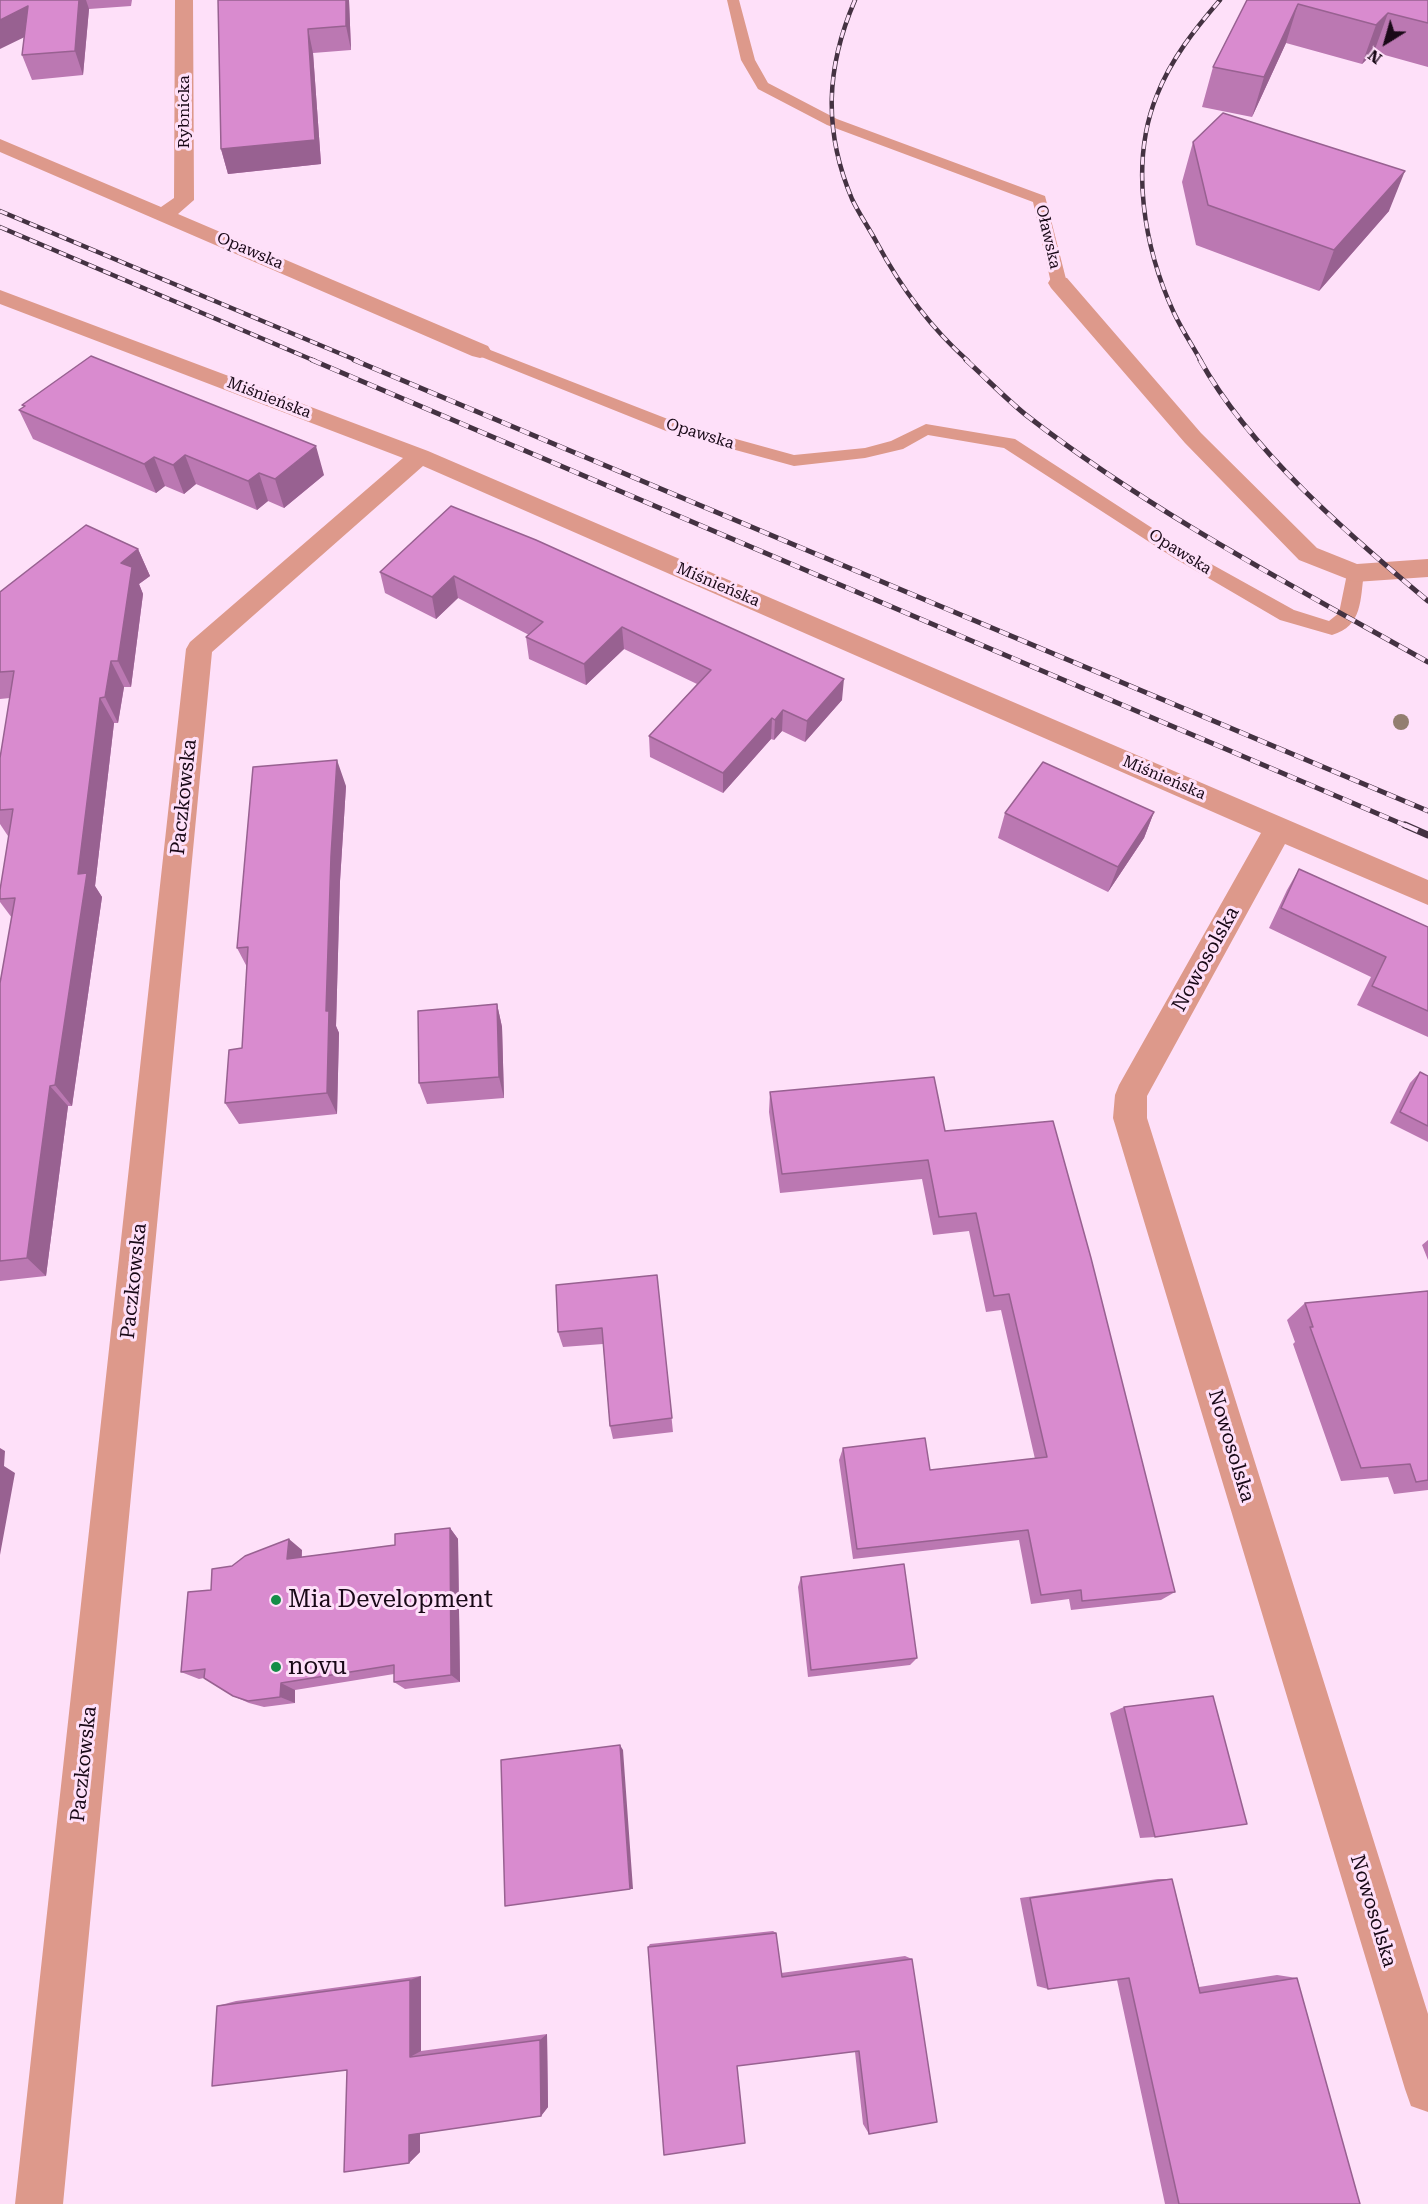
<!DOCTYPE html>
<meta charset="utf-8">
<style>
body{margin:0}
#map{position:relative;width:1428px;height:2204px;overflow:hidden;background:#fee0f9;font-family:"Roboto Serif",serif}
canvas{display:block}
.north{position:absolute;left:1356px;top:12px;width:60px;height:60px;-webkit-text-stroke:4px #fee0f9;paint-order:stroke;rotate:217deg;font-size:16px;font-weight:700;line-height:24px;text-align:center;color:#190917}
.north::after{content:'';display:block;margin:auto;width:21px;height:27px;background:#190917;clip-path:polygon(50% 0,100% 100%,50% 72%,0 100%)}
</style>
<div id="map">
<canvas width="1428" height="2204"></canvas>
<div class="north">N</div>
</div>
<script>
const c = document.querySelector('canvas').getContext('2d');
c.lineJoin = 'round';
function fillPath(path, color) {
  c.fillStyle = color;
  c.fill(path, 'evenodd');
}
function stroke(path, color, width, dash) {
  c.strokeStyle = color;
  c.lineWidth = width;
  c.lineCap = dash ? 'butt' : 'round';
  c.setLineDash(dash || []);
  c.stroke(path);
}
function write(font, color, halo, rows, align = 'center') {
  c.font = font + ' "Roboto Serif",serif';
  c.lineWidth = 6;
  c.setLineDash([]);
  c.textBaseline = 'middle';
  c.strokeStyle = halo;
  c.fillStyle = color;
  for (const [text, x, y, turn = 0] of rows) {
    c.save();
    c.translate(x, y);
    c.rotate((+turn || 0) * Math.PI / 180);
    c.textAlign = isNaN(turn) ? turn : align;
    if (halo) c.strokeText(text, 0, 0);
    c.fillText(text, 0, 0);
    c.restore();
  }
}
fillPath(new Path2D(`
 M727 0H739L755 60 768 83 837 119 1045 196 1067 283 1065 286H1053L1051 283 1033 202 827 125 758 89 741 60Z
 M480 346 678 423 794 455 865 448 891 441 926 424 1015 439 1186 550 1294 610 1329 621 1339 613 1348 569 1355 567 1362 569 1364 573C1360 599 1363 626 1332 635L1280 620 1174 558 1004 448 928 435 903 449 865 458 794 466 666 431 474 354 472 351 474 348Z`), '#dd998b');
fillPath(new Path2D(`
 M175 0H193L194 200 178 214 488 346 491 351 488 356 480 358 472 356 0 152V139L161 207 174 198Z
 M1059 277 1067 278 1201 433 1317 548 1357 564 1428 559V577L1355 582 1299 560 1185 443 1051 288 1048 283 1051 278Z
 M0 290 428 451 1428 880V905L1285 844 1147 1096V1118L1428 2014V2112L1411 2106 1405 2089 1113 1118 1115 1095 1119 1085 1261 833 423 466 212 652 63 2204H15L186 649 190 642 403 458 0 304Z`), '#dd998b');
const railFar2 = new Path2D(`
 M855 0C826 67 823 130 852 199 859 214 869 228 877 243 900 286 931 328 968 361
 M0 211 358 361
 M0 227 315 361
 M1201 361C1192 345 1182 330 1174 313 1144 248 1129 163 1157 95 1171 59 1195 29 1220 0`);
const railFar1 = new Path2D(`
 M312 360 1409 827
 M354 360 1428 811
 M966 360C986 378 1005 398 1026 415 1151 512 1291 585 1428 662
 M1200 360C1250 450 1349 535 1428 601`);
const rail = new Path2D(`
 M1405 825 1428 835`);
stroke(railFar2, '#443242', 4.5);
stroke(railFar1, '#443242', 5);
stroke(rail, '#443242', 7);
stroke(railFar2, '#fee0f9', 3, [8]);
stroke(railFar1, '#fee0f9', 4, [10]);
stroke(rail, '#fee0f9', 4.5, [14]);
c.fillStyle = '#937e70';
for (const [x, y] of [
 [1401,722]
]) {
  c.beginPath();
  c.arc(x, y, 8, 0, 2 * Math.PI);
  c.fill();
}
fillPath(new Path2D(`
 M0 0H132L131 6 89 9 83 75 32 80 22 55 24 37Z
 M218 0H349L351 50 313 53 321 164 228 174 221 149Z
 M1247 0H1428V67L1374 52 1362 64 1286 43 1252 117 1202 107 1213 67Z
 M1193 142 1389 211 1319 291 1196 245 1182 182Z
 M22 405 324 475 284 508 268 501 257 510 196 484 184 494 165 486 156 493 33 439 19 410 24 407Z
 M451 506 842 700 805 742 782 731 774 740 771 739 723 793 650 757 649 736 697 684 624 649 586 685 529 659 526 637 529 635 458 598 436 619 385 593 380 572Z
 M138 549 150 576 139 584 143 594 131 687H124L118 723H114L95 886 102 897 72 1106H68L46 1276 0 1281V983L12 918 0 902V890L9 836H8L0 824V758L10 698 0 699V592Z
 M346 786 340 881 336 1026 339 1033 337 1114 239 1124 225 1103 242 1048 247 967 237 948Z
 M1154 812 1144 838 1108 892 998 838 1005 813Z
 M1299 869 1428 927V1037L1357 1005 1371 977 1269 928 1287 890Z
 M497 1004 502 1027 504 1098 427 1104 419 1083Z
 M1420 1072 1428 1076V1142L1390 1123 1410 1083Z
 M770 1092 945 1131 1175 1592 1161 1600 1071 1610 1069 1599 1031 1604 1019 1540 853 1559 839 1460 843 1448 930 1470 1035 1459 1001 1310 986 1312 969 1231 933 1235 922 1179 780 1193 769 1112Z
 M1428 1240V1260L1422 1245Z
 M657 1275 673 1432 613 1439 610 1426 603 1344 563 1347 558 1332Z
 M1428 1291V1490L1394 1494 1388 1477 1341 1481 1293 1344 1295 1342 1287 1320 1305 1303Z
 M450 1528 458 1539 460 1682 405 1689 394 1682V1674L295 1690V1703L264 1707 249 1703 233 1696 204 1678 199 1679 181 1672 211 1590 232 1566 302 1550V1557L395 1545Z
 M801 1577 917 1658 910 1665 808 1677 798 1587Z
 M1124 1707 1155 1837 1140 1838 1110 1713Z
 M1158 1879H1172L1199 1987 1277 1975 1297 1978 1360 2204H1165L1117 1980 1048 1989 1037 1986 1020 1898Z
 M773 1931 776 1933 781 1973 905 1956 912 1959 869 2134 863 2124 855 2052 648 1947 650 1944Z
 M421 1976V2051L547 2034 548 2107 541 2116 420 2133V2152L409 2163 347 2070 217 2006 236 2001Z`), '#bb78b2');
fillPath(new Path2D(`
 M79 0H86L89 9 83 75 75 51Z
 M346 0H349L351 50 346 26Z
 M1298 4 1286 43 1252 117 1264 77Z
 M28 6 37 31 0 49V20Z
 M1388 13 1374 52 1362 64 1376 25Z
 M308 29 313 53 321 164 228 174 221 149Z
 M1405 171 1389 211 1319 291 1334 250Z
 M316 446 324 475 284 508 275 479Z
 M185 455 196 484 184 494 173 465Z
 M154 457 165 486 156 493 144 464Z
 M259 473 268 501 257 510 248 481Z
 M138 549 150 576 139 584 143 594 131 687 118 661 121 563Z
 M454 576 458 598 436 619 432 597Z
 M622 627 624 649 586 685 584 664Z
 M111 661 124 687 118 723 105 697Z
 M844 679 842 700 805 742 807 721Z
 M100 698 114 723 95 886 102 897 72 1106 55 1085 78 874Z
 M783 710 782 731 774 740 775 720Z
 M772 718 771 739 723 793V773Z
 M337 760 346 786 340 881 336 1026 339 1033 337 1114 327 1093 326 1011 331 856Z
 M1154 812 1144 838 1108 892 1118 867Z
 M497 1004 502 1027 504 1098 499 1077Z
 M50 1086 68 1106 46 1276 27 1258Z
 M0 1448 5 1451 4 1466 15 1473 0 1555Z
 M450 1528 458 1539 460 1682 451 1675Z
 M289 1539 302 1550 300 1569 287 1559Z
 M281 1683 295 1690V1703L280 1697Z
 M620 1745 623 1750 633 1889H630Z
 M421 1976V2051L410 2057V1980Z
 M547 2034 548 2107 541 2116 540 2040Z
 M420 2125V2152L409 2163V2135Z`), '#986191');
const building = new Path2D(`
 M0 0H79L75 51 22 55 28 6 0 20Z
 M218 0H346V26L308 29 315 140 221 149Z
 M1247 0H1428V23L1388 13 1376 25 1298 4 1264 77 1213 67Z
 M1223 113 1405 171 1334 250 1208 205 1193 142Z
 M91 356 316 446 275 479 259 473 248 481 185 455 173 465 154 457 144 464 19 410 25 406 22 405Z
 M451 506 536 540 844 679 807 721 783 710 775 720 772 718 723 773 649 736 711 670 622 627 584 664 526 637 543 622 454 576 432 597 380 572Z
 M86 525 138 549 121 563 132 567 118 661H111L105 697 100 698 78 874 87 873 55 1085 50 1086 27 1258 0 1261V983L15 898 0 899V890L13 809 0 810V758L14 671 0 672V592Z
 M337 760 331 856 326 1011H329L327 1093 225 1103 229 1050 242 1048 248 947 237 948 253 767Z
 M1043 762 1154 812 1118 867 1005 813Z
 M1299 869 1428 927V1011L1372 986 1386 957 1281 908Z
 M497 1004 499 1077 419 1083 418 1011Z
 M1420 1072 1428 1076V1126L1400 1112Z
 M934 1077 945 1131 1053 1121 1091 1258 1175 1592 1082 1601 1081 1590 1041 1595 1028 1530 857 1549 843 1448 925 1438 930 1470 1047 1457 1009 1294 994 1296 976 1213 939 1217 928 1160 782 1174 770 1092Z
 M657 1275 672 1418 610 1426 602 1328 558 1332 556 1285Z
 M1428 1291V1480L1416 1482 1410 1464 1361 1468 1310 1327H1313L1305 1303Z
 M450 1528 451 1675 394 1682V1665L281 1683 280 1697 248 1701 233 1696 204 1678 205 1669 181 1672 188 1592 211 1590 212 1569 232 1566 245 1556 289 1539 287 1559 395 1545V1534Z
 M904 1564 917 1658 811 1670 801 1577Z
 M1213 1696 1247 1824 1155 1837 1124 1707Z
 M620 1745 630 1889 505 1906 501 1760Z
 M1172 1879 1200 1993 1297 1978 1360 2204H1179L1129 1978 1048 1989 1030 1898Z
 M776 1933 782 1977 912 1959 937 2122 869 2134 859 2051 737 2066 745 2143 664 2155 648 1947Z
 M410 1980V2057L540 2040 541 2116 409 2135V2163L344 2172 347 2070 212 2086 217 2006Z`);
fillPath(building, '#d98bcf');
stroke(building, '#986191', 1.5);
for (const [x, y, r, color] of [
 [276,1600,6,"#148d47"],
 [276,1667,6,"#148d47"]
]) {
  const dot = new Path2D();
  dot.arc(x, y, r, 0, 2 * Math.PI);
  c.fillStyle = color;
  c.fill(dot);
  stroke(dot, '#fee0f9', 2);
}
write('16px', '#190917', '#fee0f9', [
 ["Rybnicka",184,112,-90],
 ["Oławska",1048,237,77],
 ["Opawska",250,251,23],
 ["Miśnieńska",269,398,21],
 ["Opawska",700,434,17],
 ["Opawska",1180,552,32],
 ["Miśnieńska",718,585,23],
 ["Miśnieńska",1164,778,23]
]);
write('20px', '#190917', '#fee0f9', [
 ["Paczkowska",184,797,-84],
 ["Nowosolska",1206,959,-61],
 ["Paczkowska",134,1281,-84],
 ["Nowosolska",1231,1446,73],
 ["Paczkowska",84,1764,-84],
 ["Nowosolska",1373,1911,73]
]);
write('24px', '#190917', '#fee0f9', [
 ["Mia Development",288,1600],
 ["novu",288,1667]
], 'left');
</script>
